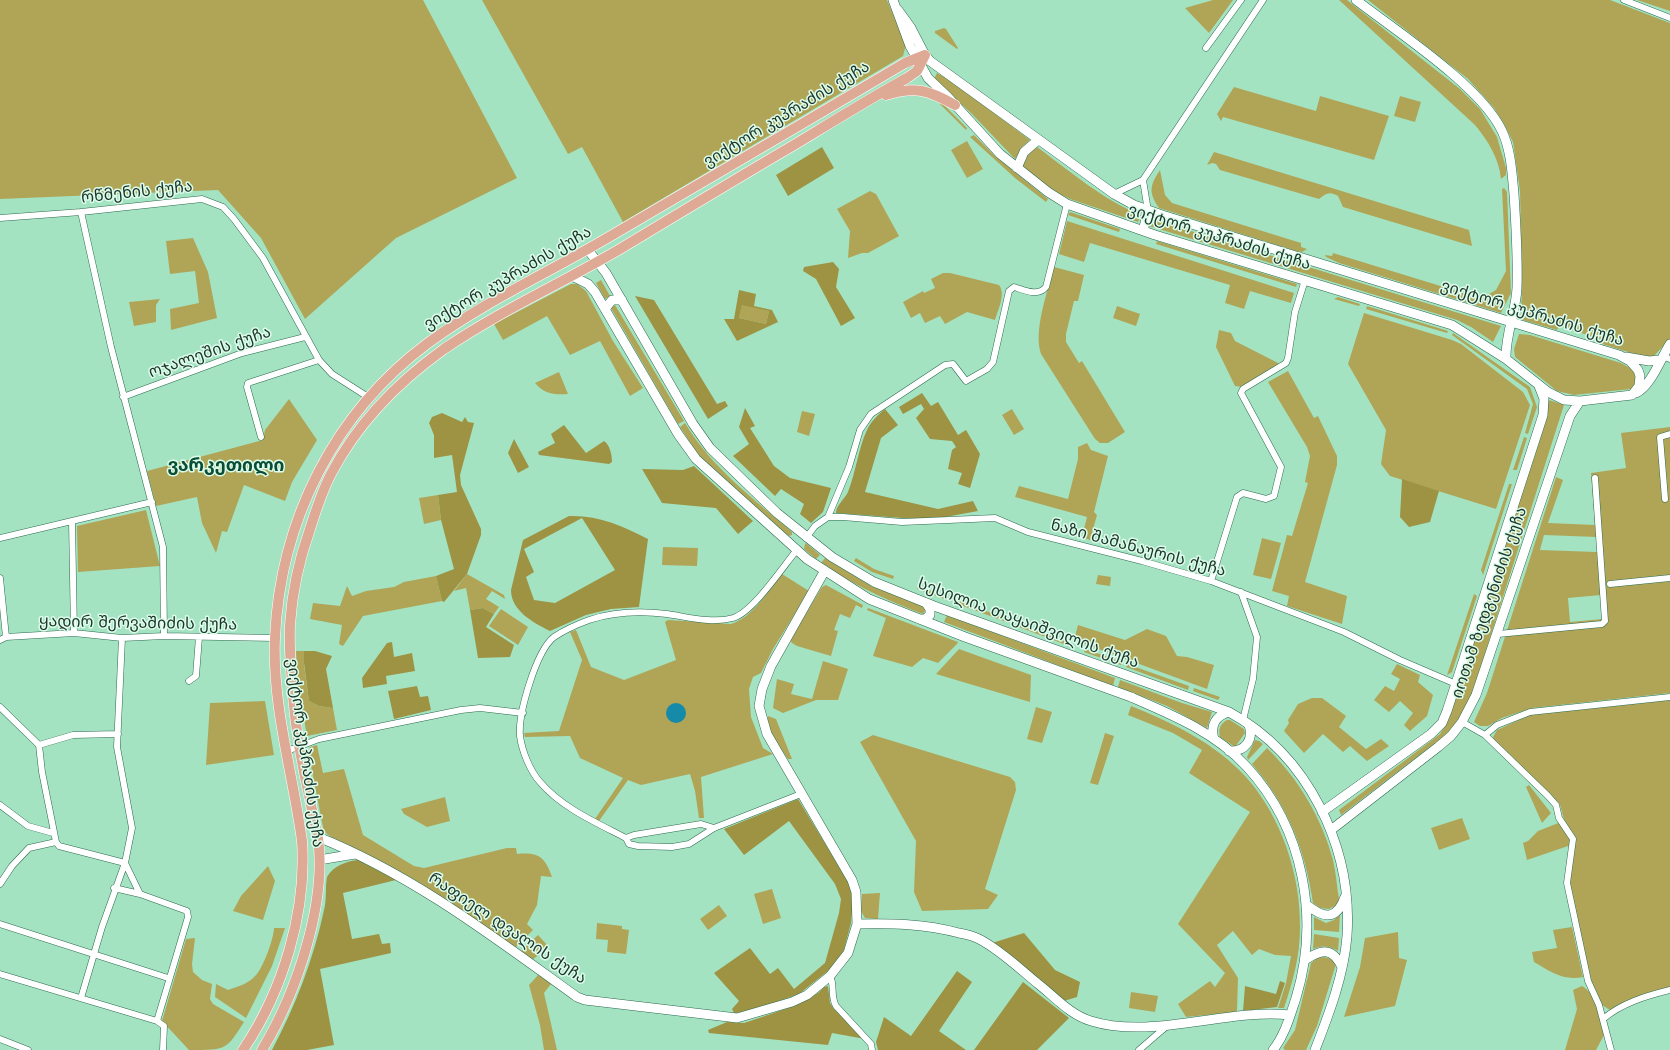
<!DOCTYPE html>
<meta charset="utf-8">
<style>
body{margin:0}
canvas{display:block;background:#a3e3c2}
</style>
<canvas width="1670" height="1050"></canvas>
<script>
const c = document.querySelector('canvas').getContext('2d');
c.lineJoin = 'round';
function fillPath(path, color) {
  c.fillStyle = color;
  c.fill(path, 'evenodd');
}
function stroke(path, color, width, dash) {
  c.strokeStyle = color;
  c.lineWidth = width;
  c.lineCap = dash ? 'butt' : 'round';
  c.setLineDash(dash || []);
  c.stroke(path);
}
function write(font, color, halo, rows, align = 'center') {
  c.font = font + ' Jost,"Noto Sans Georgian",sans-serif';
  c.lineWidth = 3;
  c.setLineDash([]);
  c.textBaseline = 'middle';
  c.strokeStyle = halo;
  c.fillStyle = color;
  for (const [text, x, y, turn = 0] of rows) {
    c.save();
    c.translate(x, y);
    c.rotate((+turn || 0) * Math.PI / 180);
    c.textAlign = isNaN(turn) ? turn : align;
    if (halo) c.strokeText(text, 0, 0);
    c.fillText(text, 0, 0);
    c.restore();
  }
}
fillPath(new Path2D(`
 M0 0H423L517 178 396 238 305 319 261 238 218 190 0 199Z
 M482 0H887L906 45 903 56 623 222 582 147 568 154Z
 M1213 0H1233L1209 33 1185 8Z
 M1339 0H1347L1460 89 1480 109 1497 137 1506 168V175L1501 179C1499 158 1488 141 1475 125Z
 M1368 0H1610L1670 23V339L1653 357H1644L1599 343 1600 339 1559 326 1557 330 1523 320 1521 316 1522 285 1520 191 1513 142 1504 124 1494 108 1468 79Z
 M1637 0H1670V11Z
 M944 28 946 29 958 48 957 49 935 33V31Z
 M937 73 954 83 1030 140 1023 146 1015 159 972 114 934 79Z
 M1234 87 1316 111 1320 96 1389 116 1374 160 1223 117 1221 121 1217 114Z
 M1400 96 1421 102 1415 122 1394 116Z
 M939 100 967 128 966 130 938 102Z
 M974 135 995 156 1048 199 1046 202 1015 178 970 137Z
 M967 141 983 169 967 178 951 150Z
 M1037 147C1070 171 1103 200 1141 215L1138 222 1070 199 1050 189 1023 166 1028 154Z
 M1214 152 1469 230 1472 246 1343 207 1338 196C1330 191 1326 193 1319 199L1220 170 1216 164 1212 163 1207 165Z
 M1160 170 1165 195 1172 203 1301 243V247L1307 249 1302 252 1296 251 1159 208C1148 192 1150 185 1160 170Z
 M1504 188 1507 192 1511 293 1501 313 1339 263 1326 257 1325 255 1332 256 1333 253 1473 296 1489 294 1496 290 1506 271 1502 189Z
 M870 191 876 194 899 236 868 253H862L848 258 850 231 837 209Z
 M1070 212 1120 229 1119 232 1068 215Z
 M1152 219 1501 326 1493 342 1471 327 1457 320 1149 226Z
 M1067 221 1294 293 1291 303 1250 291 1244 309 1225 303 1230 285 1090 243 1084 262 1059 254Z
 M193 238 208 272 217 318 171 330 170 309 199 303 195 271 170 274 166 241Z
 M1157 241 1297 284 1296 287 1156 244Z
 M1054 267 1084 275 1078 301H1074L1066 334V342L1079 363 1082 361 1125 432 1108 443H1100L1095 439 1041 354C1033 330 1048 291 1054 267Z
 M943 273H950L999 285C1006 294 998 310 995 320L967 312 945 324 940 316 925 323 920 313 911 318 903 302 923 291 924 293 935 288 931 279Z
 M601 280 610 296 605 299 596 283Z
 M571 284H577L586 291 613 341 643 388 630 396 600 341 570 355 547 316 503 340 494 324Z
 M1338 297 1360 304 1359 306 1334 299Z
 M160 299 156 305V322L134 326 129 302Z
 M742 304 769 311 766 324 739 318Z
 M615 305 684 421 678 424 611 308Z
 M1117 306 1140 314 1136 326 1113 318Z
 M1367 306 1448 331 1447 333 1366 309Z
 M1364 313 1452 340 1461 344 1523 392 1530 405 1496 509 1390 476 1381 464 1386 430 1348 364Z
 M1219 330 1231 333 1235 341 1278 363 1277 368 1242 387 1235 386 1216 347Z
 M1453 333 1530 387 1537 407 1528 434 1525 433 1533 404 1527 389 1452 335Z
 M1519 334 1530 335 1621 363 1634 370 1636 383 1631 389 1574 395 1557 391 1515 357 1514 349Z
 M1288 371 1314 418 1318 416 1337 456V465L1305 582 1347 596 1342 624 1287 606 1289 596 1272 591 1287 535 1292 536 1308 483 1305 482 1310 456 1307 447 1268 382Z
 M559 372 568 394C554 395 544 394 535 383Z
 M289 399 317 440 292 482 285 501 244 485 227 532 222 531 216 553 202 523 197 497 156 506 147 471 263 440 265 430Z
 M1549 400 1564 405 1474 688 1462 716 1443 737 1341 815 1339 810 1440 734 1449 719Z
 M1012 409 1024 429 1014 435 1002 415Z
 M802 411 815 414 809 436 797 432Z
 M685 423C711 467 754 499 792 532V535L788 536 699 456 680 427Z
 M1670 427V693L1532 708 1502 718 1488 726H1480L1474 722 1487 693 1556 477 1563 480 1548 523 1595 525 1591 473 1626 468 1621 433ZM1544 535 1597 537V552L1540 550ZM1601 595 1603 619 1570 622 1568 598Z
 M1524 437 1527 438 1517 470H1513Z
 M1087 443 1091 450 1108 456 1094 512 1097 515 1090 540 1082 537 1087 517 1015 497 1019 486 1068 499 1078 459V447Z
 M1509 484H1512L1483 575 1481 570Z
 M438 495 441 520 424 524 419 498Z
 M146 510 160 566 78 572 77 526Z
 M1262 538 1281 543 1271 579 1253 575Z
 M806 543 820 555 816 559 804 549 805 544Z
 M663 547 698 548 697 566 662 565Z
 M825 558 871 586 924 606 926 609 923 614C884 599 855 586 821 563Z
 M856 558 874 569 894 576 893 579 872 572 854 561Z
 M467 574 504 595 505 599 492 591 486 599 499 607 494 614 483 608 470 610 466 588 454 591Z
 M782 574 809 591 773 649 761 673 753 677 749 689 751 717 763 748 773 754 701 777 704 818H699L695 791 690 774 641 785 628 780 599 821 595 819 623 778 580 758 570 736 525 737 524 733 559 731 582 660 570 632 576 630 591 667 624 680 676 660 665 622 668 620 731 624C753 617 768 591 782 574Z
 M1098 575 1111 577 1110 586 1096 584Z
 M436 576 442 601 363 616 343 646 339 644 342 625 310 619 313 603 340 606 347 586 352 596 366 591 394 587 404 582Z
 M826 585 863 605 862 608 856 605 850 618 840 614 834 630 838 631 831 656 797 646 792 643 790 640 822 587Z
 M918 586 951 598 950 601 917 589Z
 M1474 594 1477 596 1452 672 1447 675Z
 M957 600 1010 620 1009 623 955 603Z
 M868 608 958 642 957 644 938 663 923 658 912 667 873 656 886 618 867 610Z
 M501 609 528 627 518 645 489 626Z
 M947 615 1115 678 1113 686 944 622Z
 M1017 623 1065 641 1064 644 1016 626Z
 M1078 625 1125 640 1147 629 1166 636 1177 656 1187 657 1214 665 1207 689 1074 640Z
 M959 649 1031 675 1030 702 936 674Z
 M1085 649 1122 662 1121 665 1084 652Z
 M296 651H304V665L309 701 319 706 333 708 337 730 307 736 298 685Z
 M823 661 848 669 838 700H816L783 713 773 708 777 679 794 684 791 694 812 699Z
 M1127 664 1189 686 1188 690 1126 667Z
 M1397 664 1420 675 1418 682 1433 695 1427 716 1410 731 1404 725 1413 713 1400 701 1389 712 1374 700 1385 686 1394 691 1400 679 1391 674Z
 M1120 680 1182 703 1212 712 1207 728 1167 706 1118 687Z
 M1194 688 1220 697 1218 700 1193 691Z
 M1312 698H1322L1346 716 1339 727 1366 749 1381 739 1389 746 1367 761 1350 746 1343 752 1323 734 1304 753 1284 731 1289 723 1288 720 1298 704Z
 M1670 700V988L1654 991 1610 1010 1602 1005 1591 980 1579 933 1570 884 1576 839C1573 832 1567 826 1564 819 1562 814 1562 809 1559 803L1494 740 1493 737 1497 730 1530 715Z
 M265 701 274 755 206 765 210 703Z
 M1131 706C1173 723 1215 743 1246 777 1281 816 1301 875 1300 928 1300 956 1293 981 1284 1008H1278L1286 983 1291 956 1275 955 1259 949 1252 955 1233 931 1217 945 1238 978 1237 1012 1186 1017 1178 1004 1210 981 1215 987 1225 973 1178 924 1250 812 1189 773 1202 750 1173 733 1128 715Z
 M1036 707 1052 712 1042 743 1027 739Z
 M768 716 776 719 792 759H788C781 749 765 728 768 716Z
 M1227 720H1230L1244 729 1245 733 1235 747 1220 737C1218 729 1220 724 1227 720Z
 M1105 733 1114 736 1098 785 1090 783Z
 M873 735 1010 777 1015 782 1016 790 985 889 998 895 988 909 922 911 914 892 916 841 860 742Z
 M1255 740 1259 741 1263 744 1248 760 1247 757Z
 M317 745 323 773 344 769 363 835 414 866 424 868 507 848H516L517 854C539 852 545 857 552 877L541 876 537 905 527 924 533 930 515 948 415 880 333 838 324 832 308 751 310 747Z
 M1267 748C1298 778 1322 818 1333 860 1336 873 1337 887 1339 900L1335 906 1329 909 1320 908 1313 903C1305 849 1288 806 1252 764Z
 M1529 785 1551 813 1542 823 1526 787Z
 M445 797 450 821 427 827 404 814 401 809Z
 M1462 818 1470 839 1439 850 1431 828Z
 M1561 822 1569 833 1571 845 1527 860 1523 843 1528 841 1538 831Z
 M268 866 275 881 263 920 233 911 241 896Z
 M772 889 781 918 763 924 754 894Z
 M880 893 878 919 865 918 861 911 862 894Z
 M719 905 727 916 708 930 700 919Z
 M1340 915 1339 932 1314 930V917L1326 923 1334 920Z
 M597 923 622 926V929L629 930 626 954 607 952 608 940 596 939Z
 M1572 927 1583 977C1563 981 1551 972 1534 962L1532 952 1557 948 1553 930Z
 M274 928H285L272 966 246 1018 215 997 216 984 228 990C237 987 250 983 256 975 263 968 274 938 274 928Z
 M1398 932 1399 958 1407 960 1395 1006 1344 1017 1360 967 1365 938Z
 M1314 934 1339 938 1338 951C1330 946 1322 945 1313 949Z
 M538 935 549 947 532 960 520 952Z
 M195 938 192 964 193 972 202 980 212 984 210 999 213 1004 244 1022C226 1050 227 1050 189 1050L162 1021 186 939Z
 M1324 957 1331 959 1336 964 1317 1026 1306 1050H1285L1283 1048 1295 1030 1311 963 1318 958Z
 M539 974 551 984 544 993 557 1050H544L540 1025 529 985Z
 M1582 986C1597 994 1599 1019 1604 1035L1596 1050H1565L1577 1009 1573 990Z
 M1131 992 1158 996 1155 1012 1129 1008Z`), '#b0a556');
fillPath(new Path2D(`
 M822 147 834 168 788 196 776 175Z
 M833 262 839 269 836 287 855 318 841 326 816 279 803 271 804 267Z
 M739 290 756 294 754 306 772 310 778 322 737 341 724 319H734ZM742 305 769 311 766 324 739 318Z
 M635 296 654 300 717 404 725 401 728 406 708 419Z
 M922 393 931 406 938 402 958 435 966 430 980 454 970 488 958 484 962 473 948 469 952 450 956 447 952 441 930 439 916 418 924 409 921 404 903 414 899 407Z
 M745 408 755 426 750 428 774 466 790 478 831 488 823 512 811 523 800 514 804 504 781 489 775 496 733 456 749 444 739 427Z
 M885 409 898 425 881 438 865 492 938 509 973 501 978 511 929 520 836 513C836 505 845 499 848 492 856 472 858 449 867 430 871 421 878 415 885 409Z
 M442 413 462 422 465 417 468 422 474 423 460 475 461 485 481 529V535L467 574 444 602 442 601 436 576 454 569 441 520 438 495 457 492 452 455 434 458V435L429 423 432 417Z
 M564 425 586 453 604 441C610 445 612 455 612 462L609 464 539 455 538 452 555 443 551 434Z
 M514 439 529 467 518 473 508 453Z
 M694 466 753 521 738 534 716 508 662 503 642 469 683 470Z
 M1402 479 1439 491 1430 522 1409 527 1400 517Z
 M569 516C598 515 623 526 648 539L639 607 611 609 586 615 550 631C534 623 511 611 511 590L523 540ZM582 518 615 570 555 603 534 600 526 577 534 572 524 549Z
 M483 608 494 614 486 627 514 645 510 657 478 658 470 610Z
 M392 642 394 657 412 653 415 671 386 676 387 684 363 688 362 678 387 643Z
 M304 651H315L332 656 326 669 333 708 319 706 309 701 304 663Z
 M417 686 420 697 428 696 431 710 394 719 388 691Z
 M798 799 849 883 853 898 851 923 843 953 833 967 799 994 748 1012 734 1013 732 1009 739 1001 714 973 750 948 770 974 778 968 794 989 825 963 839 913 841 899 835 884 789 821 744 855 724 829Z
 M358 860 396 880 343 893 352 939 379 934 382 944 390 943 391 953 320 969 334 1045 307 1050H272C295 1007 314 958 324 910 327 899 325 888 327 877 333 866 347 861 358 860Z
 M1024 933 1055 970 1080 982 1077 997 1064 1001 992 943Z
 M957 971 972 982 939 1031 966 1050H878L876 1042 884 1017 911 1036Z
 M1280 981 1285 983 1277 1007 1243 1011 1245 986 1276 994Z
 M1023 982 1069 1018 1037 1050H974Z
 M828 986 830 1003 834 1009 865 1039 832 1033 828 1045 709 1033 708 1030 727 1022 744 1023 759 1018 794 1006 818 993 824 987Z`), '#9e9342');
fillPath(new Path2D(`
 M666 713a10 10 0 1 1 20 0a10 10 0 1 1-20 0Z`), '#168aa9');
const street = new Path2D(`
 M1624 0 1670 18
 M1206 48 1241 0
 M1143 180 1263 0
 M1114 194 1143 180 1148 211
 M81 212 111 347 163 547 164 636
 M0 218 81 212 202 199 223 207 234 219 263 258 319 360 332 374 368 397
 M1662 356 1670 359
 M123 397 242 353 305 337
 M261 437 247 387 248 383 319 360
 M1665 499 1660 437 1670 434
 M828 517 849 467 860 430 871 414 945 365 953 364 966 381 987 369 993 362 1009 291 1014 287C1024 290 1038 297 1046 287L1067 204
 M72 521 74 633
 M0 538 152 502
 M806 538 815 526 828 517H843L902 522 995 518 1028 532 1142 561 1211 581 1344 632 1400 660 1456 684
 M796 551C782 568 753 612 733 618 712 624 688 617 667 614 642 611 613 612 589 620 578 624 563 631 554 637 536 651 518 714 520 736 522 751 530 771 540 782 562 808 597 823 626 838L629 844 638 846 672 847 689 844 714 828 801 794
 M0 578 6 637
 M1211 581 1237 497 1243 493 1266 499 1274 496 1281 467 1241 393 1243 389 1286 363 1288 358 1295 312 1305 280
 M1610 584 1670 578
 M1241 592 1257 637 1253 679 1243 720
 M1498 634 1602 624 1605 621 1595 478
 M0 640 6 637 74 633 122 638 164 636 275 638
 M189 681 196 676 199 637
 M0 707 39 745 42 772 56 842 59 846 125 863
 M1462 722 1485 735 1548 796 1556 805 1559 818 1573 839 1567 883 1588 981 1599 1005 1611 1050
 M1485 735 1497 725 1530 712 1670 697
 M39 745 73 735 118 734
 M287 751 319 739 461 710 480 708 523 713
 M0 805 28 826 53 833
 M626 838 634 835 701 824 714 828
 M125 863 140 894
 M0 884 12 866 29 848 56 842
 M114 888 140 894 187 911 188 917 157 1021
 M0 924 168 978
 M0 974 157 1021 164 1026 163 1050
 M830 976C835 985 830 996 836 1006L871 1044 872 1050
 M81 998 102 927 125 863 132 828 117 747 122 638
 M1603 1019C1622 1003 1646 996 1670 990
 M0 1039 28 1050
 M1139 1050 1168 1025`);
const secondary = new Path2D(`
 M893 0 910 46 928 78 948 97 1000 154 1048 192 1067 204 1155 235 1452 325 1506 359 1548 392 1564 400 1580 401 1632 395 1639 386 1640 376 1638 370 1630 361 1619 355 1162 215 1134 205 1114 194 930 61 925 55 911 28 898 10
 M1356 0C1396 31 1481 86 1502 131 1511 150 1512 173 1514 194 1516 225 1518 256 1517 288 1516 312 1505 335 1506 359
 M1017 168 1024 152 1038 140
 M1143 231 1148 211
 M588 250 606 273 693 424 710 448 777 513 832 557 874 582 934 606 1229 712C1308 755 1353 847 1347 936 1344 975 1329 1014 1315 1050
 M572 276 588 284 595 292 678 434 696 459 807 559 869 599 965 637 1131 697C1173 715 1216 733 1247 767 1304 829 1320 919 1296 998 1290 1016 1285 1035 1273 1050
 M605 309 612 300H622
 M1626 357 1649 361 1659 360
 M1636 393C1651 386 1661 358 1670 344
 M919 619H925L930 615V609L926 603
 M1214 739C1210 726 1215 716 1229 712
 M1229 751C1245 752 1254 740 1249 725
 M1322 812 1431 734 1442 723 1447 711 1543 415 1544 399 1539 386
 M1331 830 1438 747 1451 736 1462 722 1476 695 1570 416 1580 401
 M318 837C413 875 495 938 577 997L585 1000 737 1018 792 1002 807 995 830 976 848 953 857 924 856 892 852 880 767 734 759 706 762 689 771 666 824 572
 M319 860 355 854
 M1307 905C1324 919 1337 920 1345 897
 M857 924C892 923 925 924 959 933 965 934 973 936 979 939 999 949 1020 969 1037 983 1054 996 1070 1015 1091 1021 1152 1040 1228 1008 1290 1015
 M1305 960C1322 949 1332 947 1342 967`);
const primary = new Path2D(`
 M886 95C916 86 928 90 955 105
 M243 1050C283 991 307 911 302 841 293 774 272 706 275 638 280 521 334 413 428 343 485 301 552 271 614 234 711 178 808 120 905 63L925 55 917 71 907 78C869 99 832 122 794 145 736 179 678 214 620 249 562 283 500 311 444 349 398 382 357 424 331 474 322 491 316 510 310 529 299 560 292 592 290 625 289 648 291 673 293 696 296 731 302 766 310 800 312 812 316 825 318 838 327 904 296 994 262 1050`);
stroke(street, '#2c6a4e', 7);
stroke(secondary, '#2c6a4e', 10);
stroke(primary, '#fff', 11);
stroke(street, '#fff', 6);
stroke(secondary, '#fff', 9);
stroke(primary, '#deaa95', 10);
write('16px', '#1b3528', '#ddfceb', [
 ["ვიქტორ კუპრაძის ქუჩა",787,115,-31],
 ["რწმენის ქუჩა",137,193,-6],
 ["ვიქტორ კუპრაძის ქუჩა",1219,238,17],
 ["ვიქტორ კუპრაძის ქუჩა",508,279,-30],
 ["ვიქტორ კუპრაძის ქუჩა",1532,314,17],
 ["ოჯალეშის ქუჩა",210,353,-19],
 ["ნაზი შამანაურის ქუჩა",1138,549,15],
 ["იოთამ ზედგენიძის ქუჩა",1490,603,-71],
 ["ყადირ შერვაშიძის ქუჩა",138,624,1],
 ["სესილია თაყაიშვილის ქუჩა",1028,624,20],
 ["ვიქტორ კუპრაძის ქუჩა",304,753,82],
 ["რაფიელ დვალის ქუჩა",507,929,34]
]);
write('bold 18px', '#094e34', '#ddfceb', [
 ["ვარკეთილი",226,467]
]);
</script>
